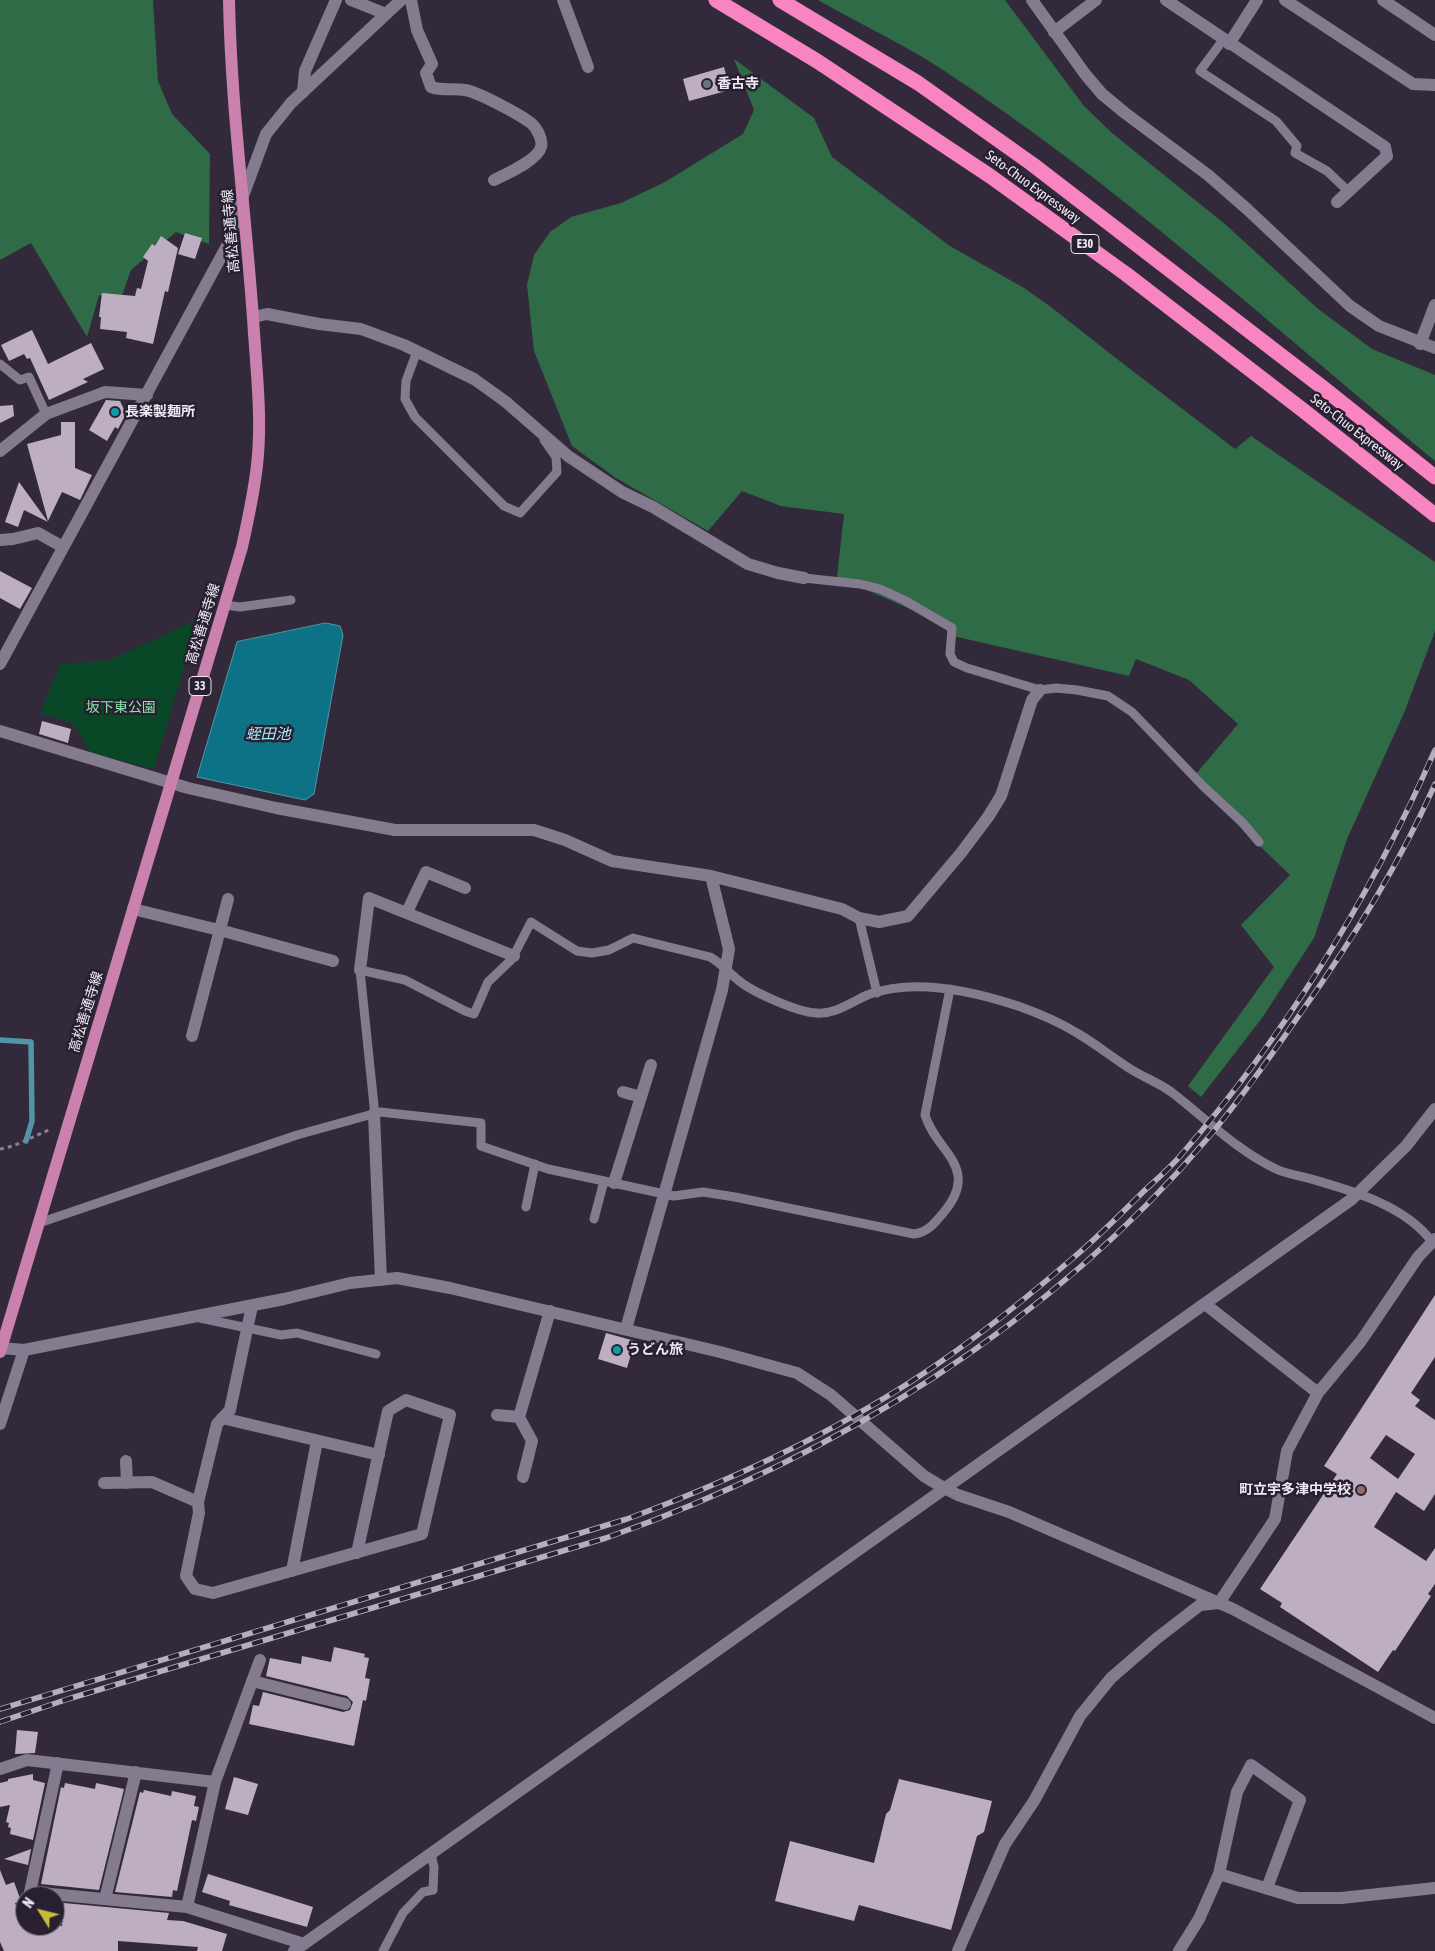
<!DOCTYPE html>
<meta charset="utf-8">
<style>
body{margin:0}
#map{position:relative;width:1435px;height:1951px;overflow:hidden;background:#322a3b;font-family:"Asap Condensed",sans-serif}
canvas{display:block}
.north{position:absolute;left:15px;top:1886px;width:50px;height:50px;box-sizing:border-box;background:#282030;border:1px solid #77717e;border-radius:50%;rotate:306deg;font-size:14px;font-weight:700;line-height:20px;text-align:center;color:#eeeaf4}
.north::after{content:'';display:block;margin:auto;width:18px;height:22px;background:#c8bb3b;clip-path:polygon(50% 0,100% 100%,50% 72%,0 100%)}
</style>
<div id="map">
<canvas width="1435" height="1951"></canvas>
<div class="north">N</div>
</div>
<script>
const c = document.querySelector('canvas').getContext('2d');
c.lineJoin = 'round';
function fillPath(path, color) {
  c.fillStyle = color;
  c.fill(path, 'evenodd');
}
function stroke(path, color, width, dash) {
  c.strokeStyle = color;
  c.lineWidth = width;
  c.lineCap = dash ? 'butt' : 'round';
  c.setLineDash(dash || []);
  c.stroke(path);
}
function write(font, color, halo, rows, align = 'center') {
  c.font = font + ' "Asap Condensed","Noto Sans JP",sans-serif';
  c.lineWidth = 5;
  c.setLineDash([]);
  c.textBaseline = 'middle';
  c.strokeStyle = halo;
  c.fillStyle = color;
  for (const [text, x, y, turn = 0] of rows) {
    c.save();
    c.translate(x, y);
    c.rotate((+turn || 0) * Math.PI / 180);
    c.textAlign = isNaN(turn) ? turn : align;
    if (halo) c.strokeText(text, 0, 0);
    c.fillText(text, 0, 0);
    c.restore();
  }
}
fillPath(new Path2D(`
 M198 619 154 769 91 753 73 723 40 713 60 664 108 661Z`), '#094827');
fillPath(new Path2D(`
 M0 0H153L158 81 172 114 210 154 209 244 176 232 131 270 120 301 99 295 87 337 31 243 0 260Z
 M818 0H1005L1084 106 1112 133 1226 225 1317 308 1372 349 1435 375V461C1273 327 1116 183 940 68 901 43 858 23 818 0Z
 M734 59 814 118 832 157 950 246 1024 288 1051 307 1117 359 1235 449 1251 436 1435 562V631L1404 713 1347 839 1314 938 1262 1018 1201 1097 1188 1086 1274 967 1241 925 1290 875 1191 780 1238 724 1189 680 1136 659 1129 676 953 636 942 623 837 577 844 514 781 506 742 491 708 531 616 478 572 446 534 351 527 285 534 255 550 232 571 217 621 203 665 182 743 134 754 110Z`), '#2f6b46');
const water = new Path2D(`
 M326 623 340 626 343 635 314 794 305 800 197 777 237 642Z`);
fillPath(water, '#0e7286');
stroke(water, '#5196a7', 1);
stroke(new Path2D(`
 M0 1040 31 1042 32 1121 26 1141`), '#5196a7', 5.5);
fillPath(new Path2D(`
 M724 67 730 90 689 101 683 79Z
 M185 233 202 238 195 259 178 254Z
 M161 236 178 248 168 292 165 291 153 344 126 338 127 332 100 329 101 317H99L102 293 135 296 137 288 141 289 148 261 143 257 152 244 155 246Z
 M32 330 48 364 91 343 104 369 83 379 88 382 49 400 30 358 27 359 24 354 9 361 1 345Z
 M106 400 120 401 126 414 118 429 115 427 107 441 89 430Z
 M13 405 14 416 0 423V406Z
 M61 422H75V468L92 475 80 500 62 492 48 521 27 444 61 435Z
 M19 482 48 522 24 510 18 527 5 522Z
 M0 571 32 588 20 609 0 598Z
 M42 721 71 729 68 743 39 734Z
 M1435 1295V1357L1411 1393 1420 1400 1415 1406 1435 1420V1494L1424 1511 1396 1492 1374 1527 1426 1561 1435 1548V1584L1428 1594 1431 1596 1395 1651 1393 1650 1378 1672 1280 1607 1282 1603 1260 1589 1337 1474 1324 1466ZM1386 1435 1415 1454 1398 1479 1370 1458Z
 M606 1333 635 1341 627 1368 598 1359Z
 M334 1647 365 1654 364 1657 369 1658 365 1678 370 1679 366 1701 363 1700 354 1746 249 1724 253 1705 259 1706 263 1692 343 1712 350 1710 353 1702 347 1696 266 1676 270 1658 301 1664 302 1656 331 1662Z
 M17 1730 38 1732 35 1753 15 1754Z
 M33 1774V1780L45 1783 33 1840 10 1834 11 1828 8 1827 9 1823 6 1822 10 1805 0 1807V1783L8 1781V1779Z
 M234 1777 258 1784 248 1815 225 1809Z
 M899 1779 992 1801 984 1832 977 1836 951 1930 859 1905 854 1921 775 1901 790 1841 874 1863 886 1814 890 1810Z
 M65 1783 95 1789 96 1783 124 1789 99 1890 41 1884 61 1787 64 1788Z
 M144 1790 171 1796 172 1791 196 1796 194 1806 199 1807 196 1821 192 1820 177 1891 173 1890 172 1897 115 1892 140 1792 143 1793Z
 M31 1849 28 1865 4 1859Z
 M0 1870 6 1885 14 1882 21 1901 15 1903 25 1926H31L32 1928V1926H62L64 1903 169 1913 167 1920 183 1921 227 1934 222 1951H197L198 1947 118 1941V1951H4L0 1942Z
 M208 1874 313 1907 307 1927 229 1905 230 1901 202 1892Z`), '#bdafc1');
stroke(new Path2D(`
 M0 1149 13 1146 51 1129`), '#888290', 3, [4, 4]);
stroke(new Path2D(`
 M1223 40 1200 71 1276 121 1297 146 1295 153 1327 171 1348 191
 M417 351 406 381 405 399 415 417 504 506 520 513 557 472 556 457 544 440
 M0 364 20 380 29 377 46 414
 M804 578 860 584 880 589 904 600 952 628 950 654 954 662 967 668 1040 690 1056 688 1077 690 1108 696 1132 712 1204 787 1242 822 1259 842
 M225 605 240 607 291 600
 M859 918 877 993
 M374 1114V1106L360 970 405 980 465 1011 474 1014 488 982 512 959 531 922 577 951 592 953 609 950 633 938 710 957C721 963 728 972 738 980 752 992 797 1012 816 1013 836 1015 852 1001 870 994 915 978 973 991 1018 1006 1038 1013 1059 1022 1077 1033 1096 1044 1113 1058 1132 1070 1145 1078 1162 1084 1174 1094 1207 1120 1238 1151 1276 1169 1287 1174 1300 1176 1311 1179 1353 1191 1406 1206 1432 1242
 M526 1207 535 1164
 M594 1219 604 1181
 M39 1223 297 1135 380 1112 481 1123V1146L548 1169 674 1196 703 1192 735 1197 914 1234C928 1232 935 1223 944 1212 981 1167 936 1152 925 1115L950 989
 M200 1318 281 1335 297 1333 376 1354
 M383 1951 403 1913 423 1892 433 1890 434 1867 431 1854`), '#847b8e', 9);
stroke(new Path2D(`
 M351 0 386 14
 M411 0 417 30 432 64 426 73 431 87C442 91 453 88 465 90 478 92 519 114 531 123 537 128 543 140 541 147 538 160 506 174 494 180
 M563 0 588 67
 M1166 0 1385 147 1387 156 1337 202
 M1285 0 1413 84 1435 85
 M1383 0 1435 35
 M1054 32 1096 0
 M1229 44 1257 0
 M303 92 305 71 336 0
 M253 317 267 314 319 324 361 329 404 345 474 379 506 402 568 456 622 492 653 507 748 564 778 573 804 578
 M0 451 46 414 105 392 147 395
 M0 540 13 539 38 533 63 547
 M0 664 229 242 243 196
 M0 731 188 788 276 808 395 830H534L565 840 612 861 711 876 842 909 859 918 879 922 908 916 961 853 988 817 1001 796 1032 700 1040 690
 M133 909 227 932 333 961
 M407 912 426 872 465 888
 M360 970 369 898 514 956
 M192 1036 228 899
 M623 1092 641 1097
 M374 1114 381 1280
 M614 1183 651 1065
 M1205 1304 1318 1393
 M252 1306 230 1410 217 1424 198 1502 199 1513 186 1576 195 1589 213 1593 422 1534 450 1415 406 1400 388 1411 357 1553
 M626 1329 722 990 729 949 711 876
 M1 1348 24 1350 284 1299 350 1283 397 1278 450 1288 720 1352 797 1373 831 1395 924 1476 944 1488 958 1495 1009 1512 1233 1609 1435 1718
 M497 1415 519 1417 550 1311
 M519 1417 532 1441 523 1477
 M222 1418 379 1455
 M0 1424 24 1350
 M126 1461 127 1483
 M104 1483 152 1482 198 1502
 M292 1571 317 1441
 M252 1681 345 1704
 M0 1769 27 1760 215 1782 187 1907 30 1892 58 1763
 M215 1782 260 1660
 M1219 1874 1237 1792 1251 1765 1300 1800 1267 1888
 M105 1899 136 1772
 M187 1907 304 1944
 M958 1951 1005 1844 1034 1801 1080 1716 1111 1678 1156 1639 1200 1605 1219 1603 1275 1519 1287 1451 1318 1393 1361 1341 1418 1257 1435 1239
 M1179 1951 1199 1919 1219 1874 1298 1898H1341L1435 1888`), '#847b8e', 12);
stroke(new Path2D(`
 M1032 0 1085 74 1102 94 1125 113 1208 175 1247 209 1350 306 1379 326 1435 348
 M243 196 266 134 291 103 401 0
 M1420 344 1435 305
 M294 1951 1352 1199 1406 1146 1435 1109`), '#847b8e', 12);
stroke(new Path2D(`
 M0 1352 242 547C248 520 254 493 257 465 262 422 257 377 254 333 247 222 231 111 229 0`), '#ca81ad', 12);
stroke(new Path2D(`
 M716 0 817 61 990 176 1126 274 1304 411 1435 515
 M780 0 918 83 1032 164 1322 387 1435 477`), '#f885c1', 15);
const rail = new Path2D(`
 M0 1709 627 1519C735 1479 841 1430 936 1365 984 1332 1029 1296 1073 1258 1098 1237 1121 1214 1144 1191 1157 1179 1170 1168 1181 1155 1286 1034 1371 896 1435 750
 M0 1722 68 1699 606 1538C835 1457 1049 1325 1207 1139 1241 1099 1271 1056 1300 1014 1351 942 1399 865 1435 784`);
stroke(rail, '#b4afbb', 5.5);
stroke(rail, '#282030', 4, [11]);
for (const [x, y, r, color] of [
 [707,84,5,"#6b7280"],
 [115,412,5,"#0f9aa8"],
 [617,1350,5,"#0f9aa8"],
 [1361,1490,5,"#8d6e63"]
]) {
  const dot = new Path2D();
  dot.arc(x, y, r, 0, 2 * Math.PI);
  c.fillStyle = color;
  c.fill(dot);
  stroke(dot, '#282030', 2);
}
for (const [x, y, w] of [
 [1085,244,28],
 [200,686,22]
]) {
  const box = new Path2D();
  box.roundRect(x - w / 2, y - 9.5, w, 19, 4);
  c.fillStyle = '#282030';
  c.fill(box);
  stroke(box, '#eeeaf4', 1);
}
write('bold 12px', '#eeeaf4', null, [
 ["E30",1085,244],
 ["33",200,686]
]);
write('bold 14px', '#eeeaf4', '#282030', [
 ["香古寺",717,84],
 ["長楽製麺所",125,412],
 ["うどん旅",627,1350],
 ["町立宇多津中学校",1351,1490,"right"]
], 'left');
write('14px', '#eeeaf4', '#282030', [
 ["Seto-Chuo Expressway",1033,187,36],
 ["高松善通寺線",231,231,-95],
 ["Seto-Chuo Expressway",1357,432,38],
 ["高松善通寺線",203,624,-73],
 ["高松善通寺線",86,1012,-73]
]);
write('14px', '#8be2a8', '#282030', [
 ["坂下東公園",121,708]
]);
write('italic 15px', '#a9ecfe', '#282030', [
 ["蛭田池",268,734]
]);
</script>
